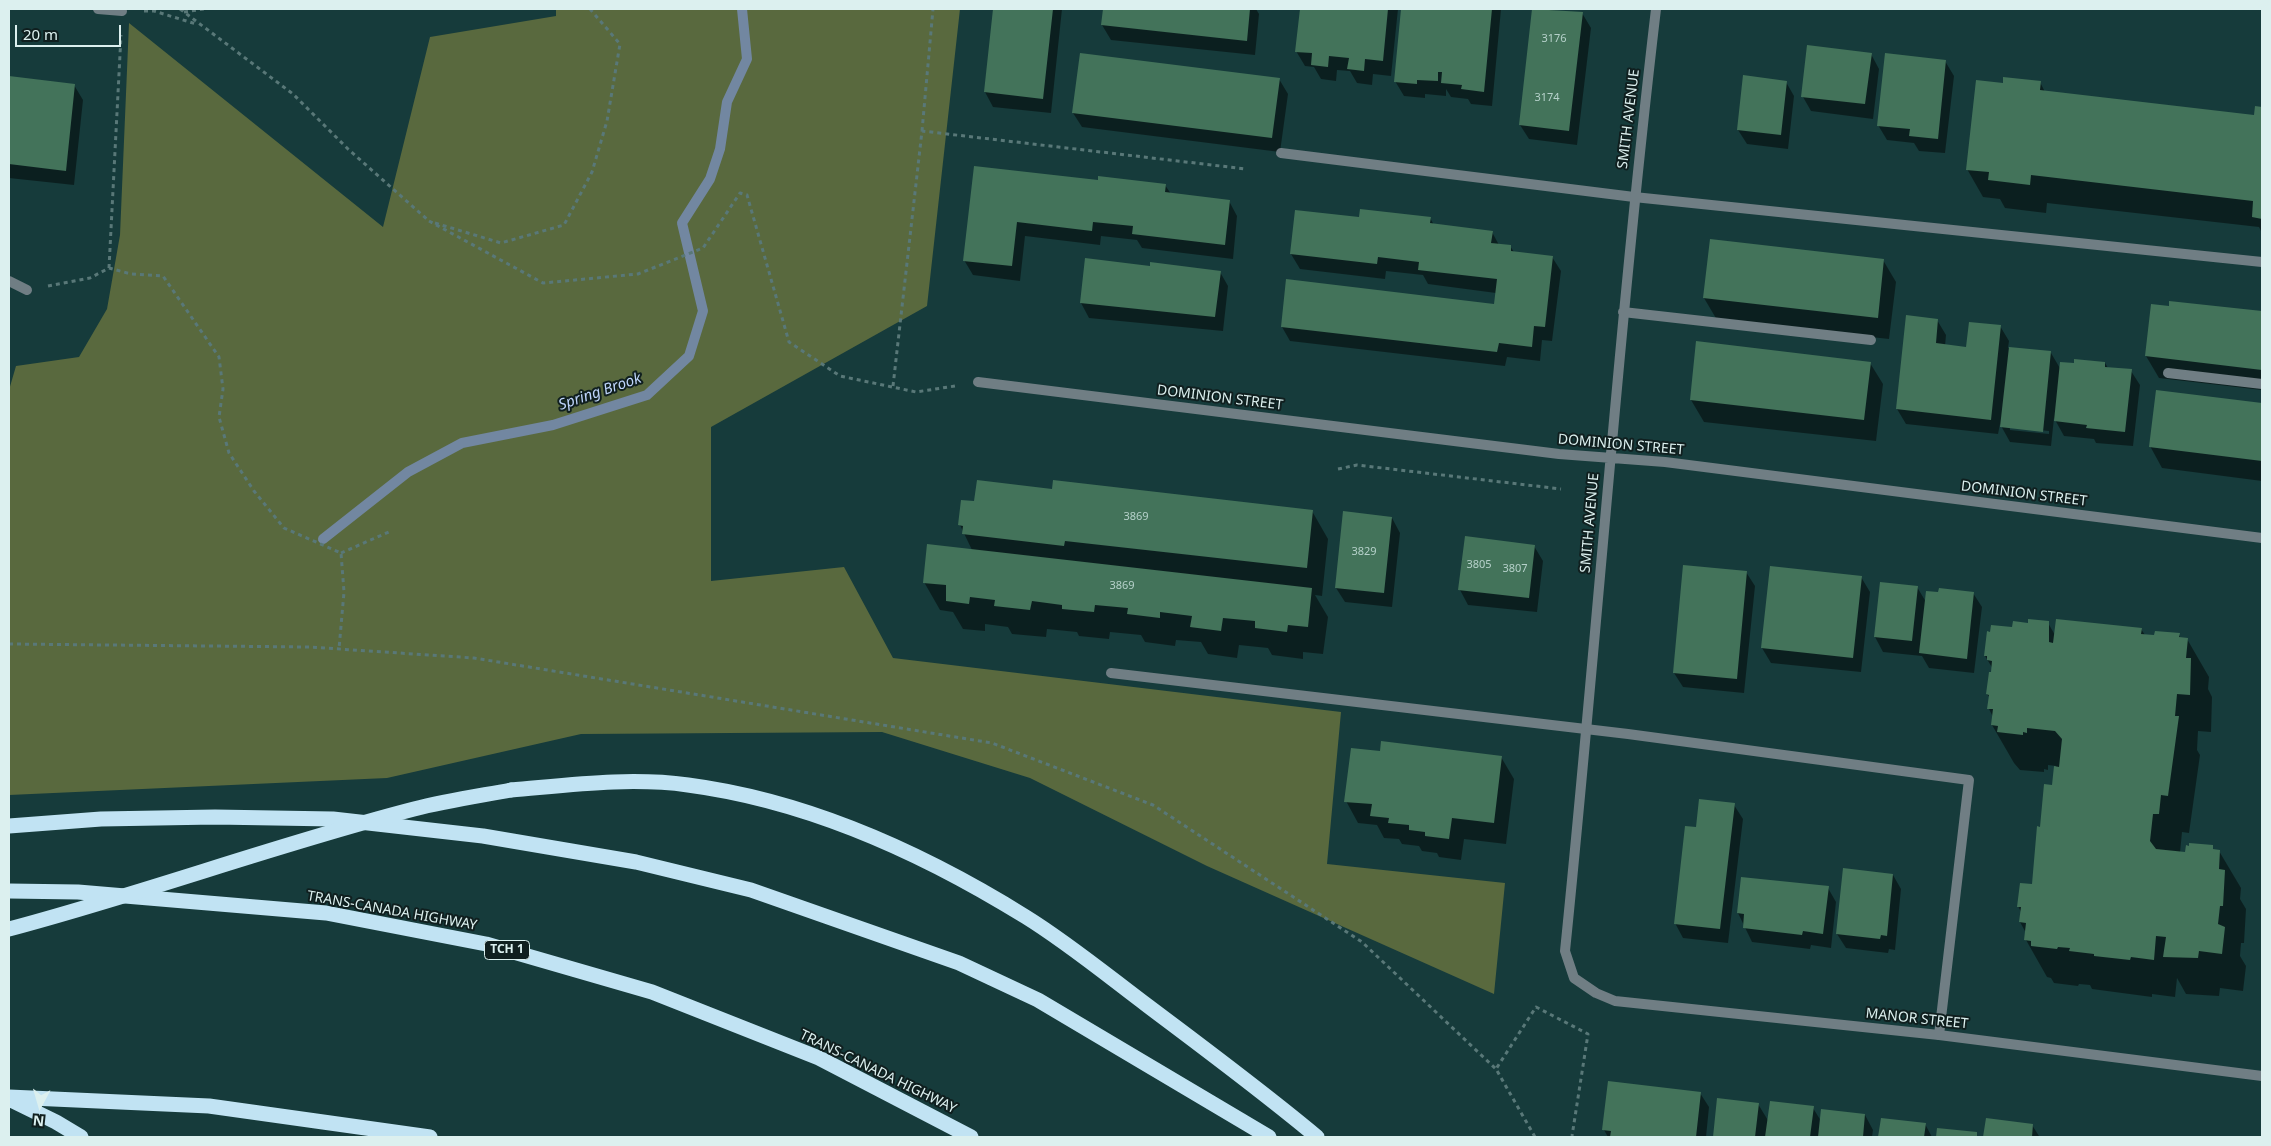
<!DOCTYPE html>
<style>
body{margin:0}
#map{position:relative;width:2271px;height:1146px;overflow:hidden;background:#163b3b;font-family:"Noto Sans",sans-serif}
canvas{display:block}
.frame{position:absolute;inset:0;border:10px solid #dcf0ef;pointer-events:none}
.north{position:absolute;left:15px;top:1081px;width:50px;height:50px;-webkit-text-stroke:4px #101f1f;paint-order:stroke;rotate:186deg;font-size:14px;font-weight:700;line-height:20px;text-align:center;color:#dcf0ef}
.north::after{content:'';display:block;margin:auto;width:18px;height:22px;background:#dcf0ef;clip-path:polygon(50% 0,100% 100%,50% 72%,0 100%)}
.scale{position:absolute;left:15px;top:25px;width:106px;height:22px;box-sizing:border-box;border:2px solid #dcf0ef;border-top:0;padding-left:6px;font-size:15px;line-height:18px;white-space:nowrap;color:#dcf0ef;-webkit-text-stroke:4px #101f1f;paint-order:stroke}
</style>
<div id="map">
<canvas width="2271" height="1146"></canvas>
<div class="frame"></div>
<div class="north">N</div>
<div class="scale">20 m</div>
</div>
<script>
const c = document.querySelector('canvas').getContext('2d');
c.lineJoin = 'round';
function fillPath(path, color) {
  c.fillStyle = color;
  c.fill(path, 'evenodd');
}
function stroke(path, color, width, dash) {
  c.strokeStyle = color;
  c.lineWidth = width;
  c.lineCap = dash ? 'butt' : 'round';
  c.setLineDash(dash || []);
  c.stroke(path);
}
function write(font, color, halo, rows, align = 'center') {
  c.font = font + ' "Noto Sans",sans-serif';
  c.lineWidth = 4;
  c.setLineDash([]);
  c.textBaseline = 'middle';
  c.strokeStyle = halo;
  c.fillStyle = color;
  for (const [text, x, y, turn = 0] of rows) {
    c.save();
    c.translate(x, y);
    c.rotate((+turn || 0) * Math.PI / 180);
    c.textAlign = isNaN(turn) ? turn : align;
    if (halo) c.strokeText(text, 0, 0);
    c.fillText(text, 0, 0);
    c.restore();
  }
}
fillPath(new Path2D(`
 M556 9H960L927 306 711 427V581L844 567 893 658 1341 712 1327 864 1505 883 1494 994 1207 866 1030 778 882 732 581 734 387 778 9 795V390L16 366 79 357 107 309 120 235 129 23 383 227 430 37 556 16Z`), '#59693e');
fillPath(new Path2D(`
 M994 9H1062L1051 113 993 107 985 92Z
 M1104 9H1256L1259 14 1255 55 1111 40 1102 25Z
 M1301 9H1398L1391 76 1373 74 1372 85 1357 83 1350 71 1337 70 1336 81 1321 79 1314 67 1305 66 1296 51Z
 M1402 9H1501L1492 106 1471 104 1468 99 1451 97 1446 89V96L1425 94V98L1404 96 1395 81Z
 M1533 9 1582 13 1591 28 1577 145 1529 139 1520 125Z
 M1871 54 1879 69 1873 119 1811 111 1803 97Z
 M1945 61 1954 76 1945 153 1919 151 1914 143 1887 140 1878 125Z
 M9 78 74 85 83 100 74 185 9 178Z
 M1279 79 1288 94 1280 152 1082 127 1073 113Z
 M1786 82 1794 96 1788 149 1747 144 1738 130Z
 M2040 82 2045 92 2255 117 2256 107 2262 108V233L2259 227 2047 203 2046 213 2005 208 2000 199 1983 197 1967 169 2004 84Z
 M975 167 1099 182 1165 185 1171 194 1229 201 1237 216 1233 259 1142 248 1137 240 1101 236 1100 245 1025 236 1020 281 973 275 964 260Z
 M1430 218 1434 225 1492 232 1499 245 1510 246 1514 252 1552 257 1561 271 1552 341 1542 340 1540 361 1507 357 1505 366 1290 341 1282 327 1495 305 1496 293 1428 284 1423 275 1386 271 1385 279 1300 269 1291 254 1360 219Z
 M1883 260 1896 282 1889 339 1717 320 1704 298Z
 M1151 267 1220 272 1228 286 1223 331 1089 318 1081 303Z
 M2170 302 2262 313V390L2159 378 2146 356 2152 306 2170 307Z
 M1937 320 1946 335 1945 346 1967 348 2000 326 2009 341 2008 348 2051 353 2061 370 2105 363 2108 368 2131 371 2140 385 2133 446 2096 443 2094 439 2064 436 2054 418 2051 446 2010 442 2000 424 1998 434 1906 424 1897 409ZM2010 427 2049 431V434L2010 430Z
 M1870 363 1883 384 1876 441 1704 422 1691 400Z
 M2157 391 2262 404V481L2162 468 2150 446Z
 M1053 490 1312 511 1328 539 1322 596 1315 595 1328 617 1323 654 1303 652V659L1272 655 1268 648 1239 645 1237 658 1208 654 1201 642 1176 640 1175 646 1145 642 1141 635 1110 632 1109 639 1079 636 1077 632 1047 629 1046 637 1012 634 1008 627 985 624V631L963 629 953 612 940 610 924 582 972 550 960 525 975 503Z
 M1392 518 1400 533 1392 607 1345 602 1336 588Z
 M1534 546 1543 561 1537 612 1468 605 1460 590Z
 M1746 572 1755 586 1744 693 1683 687 1674 673Z
 M1861 577 1870 592 1861 672 1771 663 1762 648Z
 M1881 583 1917 587 1926 602 1973 593 1982 607 1974 673 1929 668 1922 656 1883 652 1875 637Z
 M2048 623 2055 635 2141 629 2145 635H2179L2181 639H2187L2209 677 2208 689 2212 697 2211 732 2198 731 2197 750 2200 755 2189 833 2182 832 2180 853 2212 847 2214 850 2219 851 2241 888 2240 899 2246 909 2244 943H2241L2240 956 2246 966 2243 991 2220 988 2219 996 2186 994 2177 978 2175 997 2152 994V997L2092 989 2090 985 2079 984 2078 986 2054 983 2051 978 2047 977 2026 940V933L2020 922 2021 912 2018 906 2033 885 2041 828 2053 786 2056 766 2048 765V770L2044 769V772L2020 770 2014 763 1992 725 1993 717 1989 709 1990 698 1987 694 1993 669 1985 656 2013 628Z
 M1381 752 1501 757 1514 779 1506 844 1464 839 1461 860 1439 857 1437 853 1422 851 1419 846 1402 844 1399 839 1384 838 1377 825 1358 823 1346 801Z
 M1734 805 1743 819 1728 943 1683 938 1675 923Z
 M1893 875 1901 889 1895 950 1889 949 1888 953 1846 948 1837 934Z
 M1828 888 1836 902 1831 948 1811 945 1810 949 1752 942 1738 913Z
 M1700 1093 1709 1107 1706 1137H1608L1604 1130Z
 M1719 1099 1758 1104 1769 1122 1813 1108 1821 1121 1865 1115 1873 1130 1872 1137H1714Z
 M1882 1119 1925 1124 1932 1137H1880Z
 M1987 1119 2032 1125 2039 1136 2050 1137H1985Z`), '#0007');
stroke(new Path2D(`
 M323 539 408 472 462 443 553 425 647 395 689 356 703 311 682 223 710 179 720 149 727 102 747 59 742 9`), '#7287a1', 10);
fillPath(new Path2D(`
 M993 9H1053L1043 99 984 92Z
 M1103 9H1250L1247 41 1101 25Z
 M1300 9H1388L1383 61 1365 59 1364 71 1347 69 1349 58 1329 56 1328 67 1311 65 1312 53 1295 52Z
 M1401 9H1492L1484 92 1461 89 1462 85 1441 83 1442 72H1438V81L1417 80V84L1394 82Z
 M1532 9 1583 12 1569 131 1519 125Z
 M1807 45 1872 53 1865 104 1801 97Z
 M1080 53 1280 78 1272 138 1072 113Z
 M1885 53 1946 60 1938 139 1909 136 1910 129 1877 126Z
 M1743 75 1787 81 1781 135 1737 130Z
 M9 76 75 84 66 171 9 164Z
 M2003 77 2041 81 2040 90 2254 115 2255 106 2262 107V219L2252 217 2253 201 2031 175 2030 185 1988 180 1989 172 1966 170 1976 80 2003 83Z
 M974 166 1098 180V176L1166 184 1165 192 1230 200 1225 245 1132 234 1133 226 1093 222 1092 231 1017 222 1012 266 963 261Z
 M1360 209 1431 217 1430 223 1493 231 1491 243 1511 245V251L1553 256 1545 327 1534 326 1532 347 1499 343 1497 352 1281 327 1286 279 1494 304 1497 279 1418 270 1419 262 1378 257 1377 264 1290 254 1295 210 1359 217Z
 M1710 239 1884 259 1878 318 1703 298Z
 M1085 258 1150 266V262L1221 271 1215 317 1080 303Z
 M2169 301 2262 311V370L2145 356 2151 304 2169 306Z
 M1906 315 1938 319 1936 343 1966 347 1969 322 2001 325 1991 420 1896 409Z
 M1696 341 1871 362 1864 420 1690 400Z
 M2009 347 2051 351 2043 432 2000 427Z
 M2074 359 2105 362V367L2132 369 2125 432 2086 428 2087 425 2054 421 2060 362 2074 363Z
 M2156 390 2262 403V461L2149 447Z
 M977 480 1052 489 1053 480 1313 510 1307 568 1065 541 1064 546 962 534 963 526 958 525 961 500 974 501Z
 M1343 511 1392 517 1384 593 1335 588Z
 M1465 536 1535 545 1529 598 1458 590Z
 M927 544 1312 588 1308 627 1288 625 1287 632 1255 628V621L1223 618 1221 631 1190 627 1192 616 1160 612V618L1127 614 1128 608 1095 605 1094 612 1062 609V605L1032 601 1030 610 994 606 995 600 970 597 969 604 946 601V585L923 583Z
 M1683 565 1747 571 1737 679 1673 673Z
 M1770 566 1862 576 1853 658 1761 648Z
 M1880 582 1918 586 1912 641 1874 637Z
 M1939 588 1974 592 1967 659 1919 653 1926 591 1938 592Z
 M2028 619 2049 621V642L2053 643 2056 619 2142 628 2141 634 2154 635 2155 631 2180 633 2179 637 2188 638 2186 658H2191L2190 695 2177 694 2175 716H2179L2168 796 2161 795 2159 814H2153L2150 841 2156 849 2185 852 2186 845 2189 846V843L2213 845V849L2220 850 2219 869 2225 870 2223 906H2220L2218 924 2225 927 2222 954 2199 951 2198 958 2163 957 2166 937 2156 936 2154 960 2131 957 2130 960 2094 956V954L2069 951 2070 948 2058 947 2057 949 2031 946V941L2024 940 2026 923 2019 922 2021 907H2017L2020 883 2032 884 2037 826 2040 827 2044 784 2052 785 2054 766 2059 767 2062 739 2055 731 2027 728V733L2023 732V735L1997 732 1998 726 1991 725 1993 709H1987L1989 695 1986 694 1989 672H1991L1992 661 1987 660V656H1984L1987 631 1990 632 1991 625 2012 627 2013 621 2028 623Z
 M1381 741 1502 756 1494 823 1452 818 1449 839 1425 836V832L1409 830V825L1388 823 1389 818 1370 816 1372 804 1344 802 1351 748 1380 751Z
 M1699 799 1735 803 1720 929 1674 924 1685 826 1696 827Z
 M1843 868 1893 874 1887 936 1881 935 1880 939 1836 934Z
 M1741 877 1829 886 1823 934 1803 931 1802 935 1743 928 1744 914 1737 913Z
 M1608 1081 1701 1092 1696 1137H1610L1611 1131 1602 1130Z
 M1717 1098 1759 1103 1755 1137H1713Z
 M1770 1101 1814 1106 1810 1137H1765Z
 M1821 1109 1865 1114 1863 1137H1818Z
 M1881 1118 1926 1123 1924 1137H1878Z
 M1986 1118 2033 1124 2032 1137H1983Z
 M1937 1128 1977 1132V1137H1936Z`), '#43735a');
stroke(new Path2D(`
 M180 9 293 94 348 149 429 221
 M144 11H154L196 24
 M184 12 204 9
 M922 131 933 9
 M429 221 543 283 638 274 703 248 740 193 747 195 789 342 840 376 916 392 955 386
 M435 223 501 243 564 225 592 172 607 121 620 44 590 9
 M109 268 121 35
 M48 286 90 278 109 268 131 274 163 276 219 357 223 389 219 417 229 453 254 491 284 528 341 553 344 592 339 649
 M893 386 922 131 1246 169
 M1338 469 1357 465 1561 489
 M341 553 391 531
 M9 644 309 647 474 658 992 743 1153 805 1362 942 1496 1069
 M1535 1137 1496 1069 1536 1007 1588 1034 1572 1136`), '#597878', 3, [4, 4]);
stroke(new Path2D(`
 M98 9 122 11
 M1281 153 1634 197 2262 262
 M1111 673 1628 734 1969 780 1939 1035`), '#707e84', 10);
stroke(new Path2D(`
 M1656 9C1619 322 1597 637 1565 951L1574 978 1596 993 1615 1001 1939 1035 2262 1076
 M9 281 27 290
 M1623 312 1871 340
 M2168 373 2262 384
 M978 382 1559 454 1665 462 2262 538`), '#707e84', 10);
stroke(new Path2D(`
 M511 790C570 785 629 777 688 785 810 801 923 853 1026 917 1068 943 1108 976 1148 1006 1205 1049 1262 1091 1317 1137
 M9 826 101 819 215 817 333 819 483 836 636 862 751 890 959 963 1038 1000 1269 1137
 M9 891 78 892 326 913 486 944 652 992 819 1058 971 1137
 M9 1097 209 1106 430 1137
 M9 1099 56 1122 81 1137`), '#c1e3f3', 15);
stroke(new Path2D(`
 M9 929C145 893 278 844 414 809 446 801 479 796 511 790`), '#c1e3f3', 15);
write('11px', '#b6d1ca', null, [
 ["3176",1554,39],
 ["3174",1547,98],
 ["3869",1136,517],
 ["3829",1364,552],
 ["3805",1479,565],
 ["3807",1515,569],
 ["3869",1122,586]
]);
for (const [x, y, w] of [
 [507,950,45]
]) {
  const box = new Path2D();
  box.roundRect(x - w / 2, y - 9.5, w, 19, 4);
  c.fillStyle = '#101f1f';
  c.fill(box);
  stroke(box, '#dcf0ef', 1);
}
write('bold 12px', '#dcf0ef', null, [
 ["TCH 1",507,950]
]);
write('14px', '#dcf0ef', '#101f1f', [
 ["SMITH AVENUE",1629,119,-83],
 ["DOMINION STREET",1220,398,7],
 ["DOMINION STREET",1621,445,5],
 ["DOMINION STREET",2024,494,7],
 ["SMITH AVENUE",1590,523,-85],
 ["TRANS-CANADA HIGHWAY",392,911,10],
 ["MANOR STREET",1917,1019,6],
 ["TRANS-CANADA HIGHWAY",878,1072,26]
]);
write('italic 15px', '#bfd5fb', '#101f1f', [
 ["Spring Brook",600,392,-19]
]);
</script>
